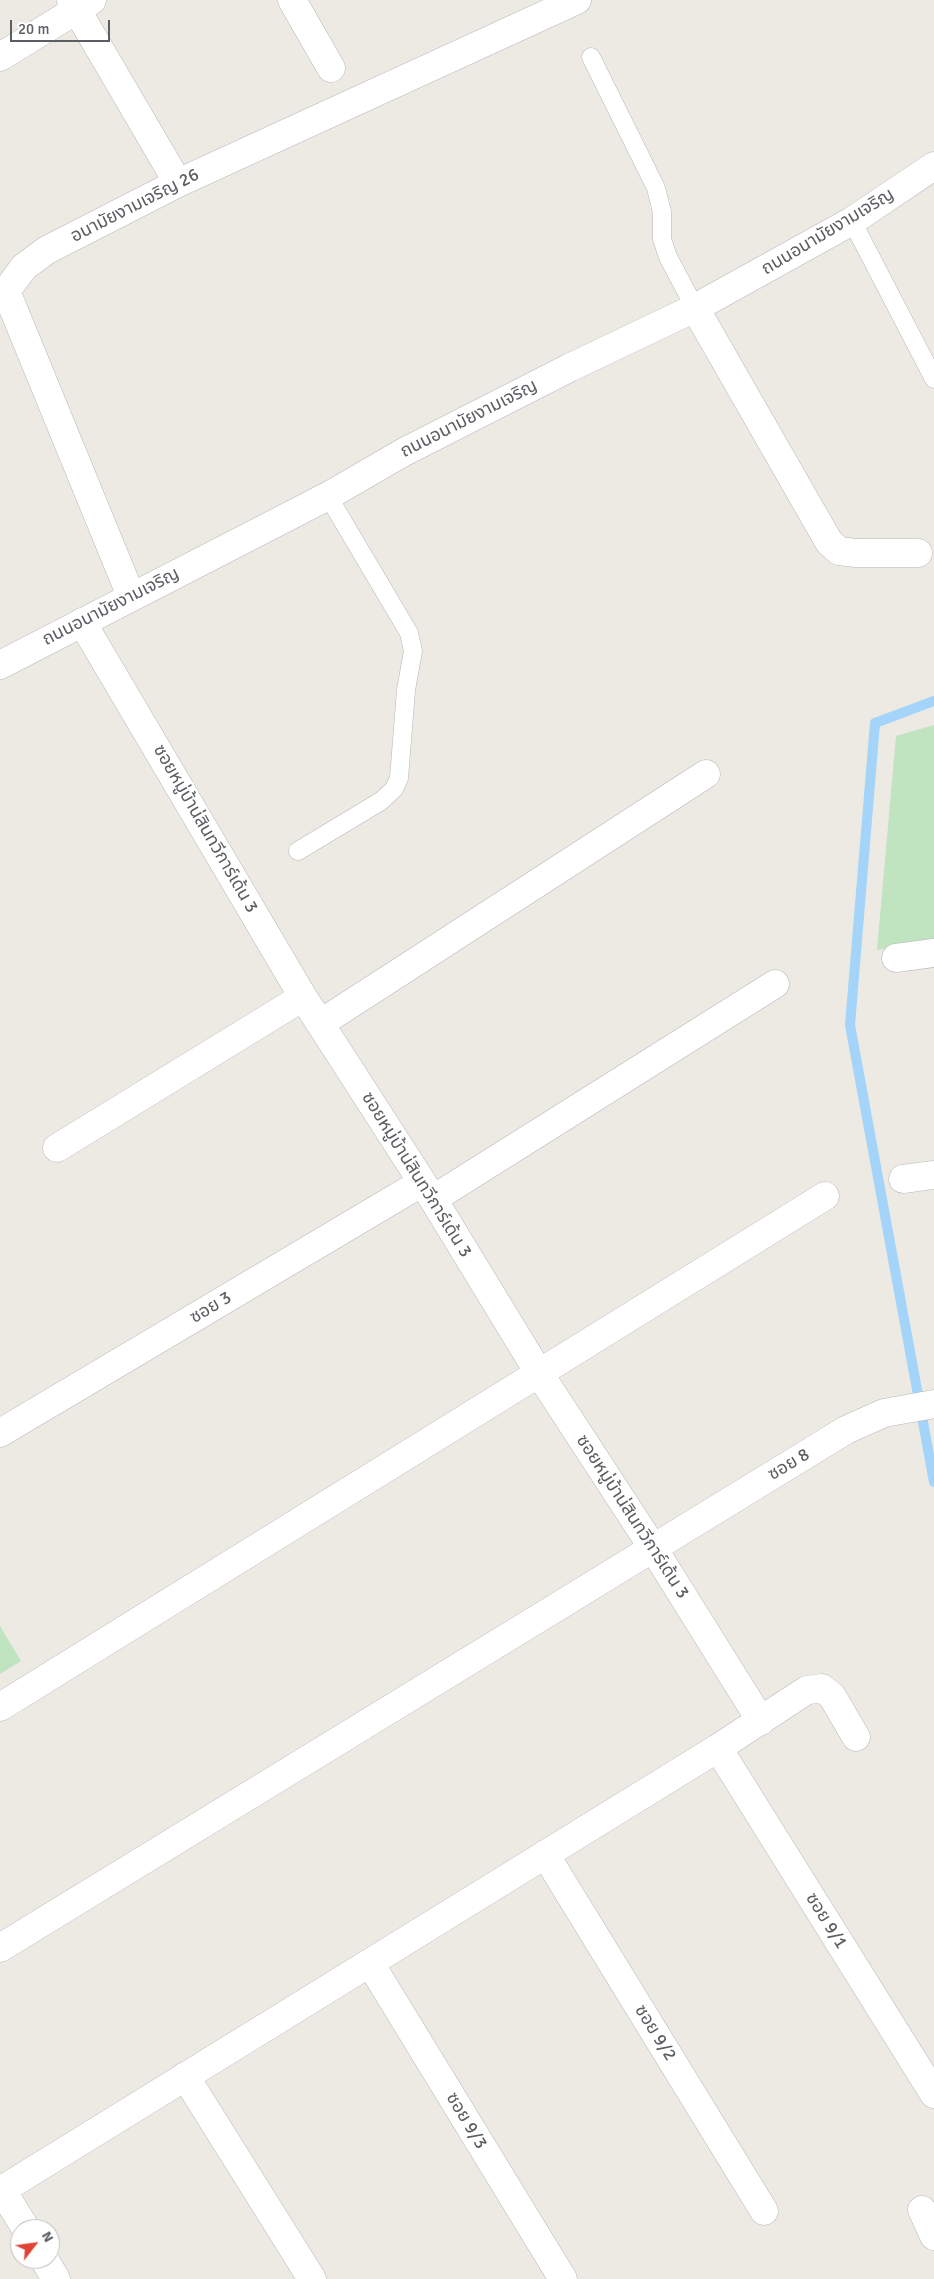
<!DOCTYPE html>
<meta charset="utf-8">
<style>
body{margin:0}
#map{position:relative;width:934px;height:2279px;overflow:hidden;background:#eceae2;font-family:Signika,sans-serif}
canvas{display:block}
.north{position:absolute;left:10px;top:2219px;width:50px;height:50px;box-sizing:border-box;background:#fff;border:1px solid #bdbfc0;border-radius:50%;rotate:60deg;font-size:14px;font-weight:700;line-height:20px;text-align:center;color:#5b5e62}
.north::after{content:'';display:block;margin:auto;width:18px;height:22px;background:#df4436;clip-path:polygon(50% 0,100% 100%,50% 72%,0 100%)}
.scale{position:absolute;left:10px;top:20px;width:100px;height:22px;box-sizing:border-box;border:2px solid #5b5e62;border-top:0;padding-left:6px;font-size:15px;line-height:18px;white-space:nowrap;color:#5b5e62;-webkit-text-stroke:4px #fff;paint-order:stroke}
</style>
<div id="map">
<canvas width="934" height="2279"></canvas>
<div class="north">N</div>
<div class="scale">20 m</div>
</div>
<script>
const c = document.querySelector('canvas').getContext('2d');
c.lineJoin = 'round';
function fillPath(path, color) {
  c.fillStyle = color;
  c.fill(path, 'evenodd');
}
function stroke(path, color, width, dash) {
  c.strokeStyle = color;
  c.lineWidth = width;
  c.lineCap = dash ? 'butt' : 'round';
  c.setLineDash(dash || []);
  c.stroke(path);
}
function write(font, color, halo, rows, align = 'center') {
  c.font = font + ' Signika,"Noto Sans Thai",sans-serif';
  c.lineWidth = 5;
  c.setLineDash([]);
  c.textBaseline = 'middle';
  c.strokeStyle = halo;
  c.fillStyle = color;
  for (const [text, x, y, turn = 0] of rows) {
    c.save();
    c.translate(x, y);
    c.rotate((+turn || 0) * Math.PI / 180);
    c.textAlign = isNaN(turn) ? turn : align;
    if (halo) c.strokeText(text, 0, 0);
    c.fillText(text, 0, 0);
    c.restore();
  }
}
fillPath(new Path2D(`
 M934 725V942L877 950 896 736Z
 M0 1626 21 1661 0 1674Z`), '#c0e3c0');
stroke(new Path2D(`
 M934 701 875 723 850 1025 934 1482`), '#a5d4fa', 10);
const service = new Path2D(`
 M591 57 656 188 662 212V239L668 257 695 308
 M852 221 934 379
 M298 851 381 801 394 789 399 778 406 690 413 651 409 633 328 496`);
const minor = new Path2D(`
 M71 0 178 183
 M292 0 331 68
 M0 57 92 0
 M695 308 829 542 839 551 856 553H918
 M131 596 6 291 24 267 47 250 178 183 577 0
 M82 622 303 997 433 1199 539 1373 653 1548 761 1721
 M896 958 934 953
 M321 1023 706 774
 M57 1148 303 997
 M903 1179 934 1175
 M433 1199 775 984
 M0 1433 421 1183
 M0 1707 825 1196
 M718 1748 934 2094
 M545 1854 764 2211
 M0 1948 846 1430 884 1413 934 1404
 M370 1963 563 2279
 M185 2076 312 2279
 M2 2190 26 2229
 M0 2191 718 1748 807 1690 822 1688 832 1696 856 1737
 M922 2210 934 2236
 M44 2259 56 2279`);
const tertiary = new Path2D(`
 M0 665 328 496 404 452 569 368 695 308 852 221 934 166`);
stroke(service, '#b5b8bc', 19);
stroke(minor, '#b5b8bc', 29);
stroke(tertiary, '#b5b8bc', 29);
stroke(service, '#fff', 18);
stroke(minor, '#fff', 28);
stroke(tertiary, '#fff', 28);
write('18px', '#5b5e62', '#fff', [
 ["อนามัยงามเจริญ 26",135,206,-27],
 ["ถนนอนามัยงามเจริญ",828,232,-31],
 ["ถนนอนามัยงามเจริญ",469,419,-27],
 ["ถนนอนามัยงามเจริญ",111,607,-27],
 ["ซอยหมู่บ้าน่สินทวีการ์เด้น 3",205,829,60],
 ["ซอยหมู่บ้าน่สินทวีการ์เด้น 3",416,1175,58],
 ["ซอย 3",211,1308,-31],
 ["ซอย 8",789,1465,-31],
 ["ซอยหมู่บ้าน่สินทวีการ์เด้น 3",632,1517,57],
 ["ซอย 9/1",826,1921,58],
 ["ซอย 9/2",655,2033,58],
 ["ซอย 9/3",466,2121,59]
]);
</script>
